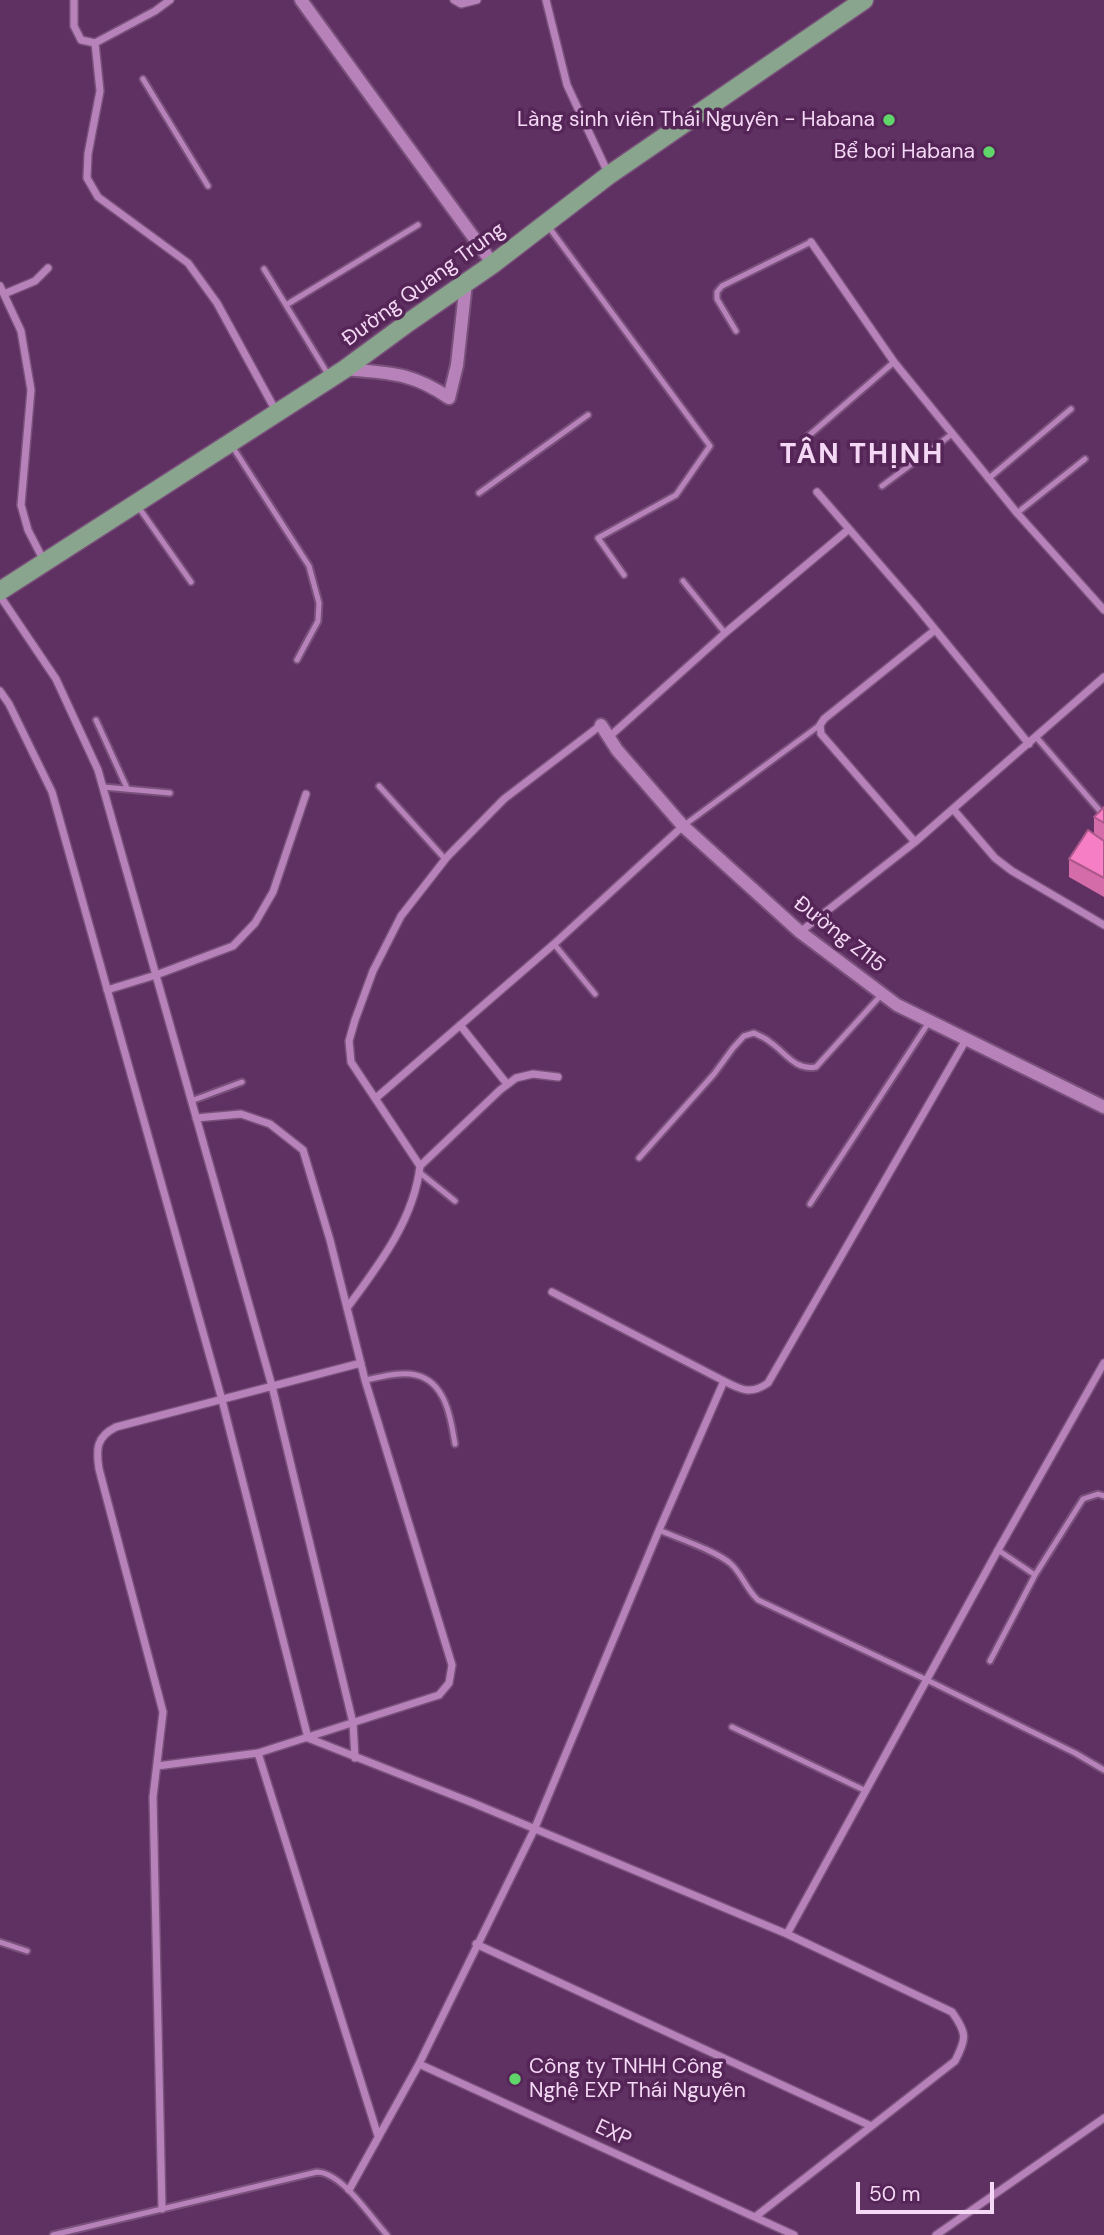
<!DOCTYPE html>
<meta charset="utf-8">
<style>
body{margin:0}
#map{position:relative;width:1104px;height:2235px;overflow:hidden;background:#5f3062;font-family:"DM Sans",sans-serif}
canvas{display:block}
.scale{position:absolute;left:856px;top:2182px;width:138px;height:32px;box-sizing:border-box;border:4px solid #f4d8f5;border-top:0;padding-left:9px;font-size:21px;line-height:24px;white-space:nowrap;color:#f4d8f5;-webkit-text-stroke:5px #542556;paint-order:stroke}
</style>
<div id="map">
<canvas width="1104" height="2235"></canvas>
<div class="scale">50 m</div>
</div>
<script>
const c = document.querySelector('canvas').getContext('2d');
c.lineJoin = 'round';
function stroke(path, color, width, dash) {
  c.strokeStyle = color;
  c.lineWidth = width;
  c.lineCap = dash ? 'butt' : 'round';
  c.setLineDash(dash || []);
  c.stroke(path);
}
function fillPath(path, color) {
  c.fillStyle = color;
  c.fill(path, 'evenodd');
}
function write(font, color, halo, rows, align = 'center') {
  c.font = font + ' "DM Sans",sans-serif';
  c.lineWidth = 7;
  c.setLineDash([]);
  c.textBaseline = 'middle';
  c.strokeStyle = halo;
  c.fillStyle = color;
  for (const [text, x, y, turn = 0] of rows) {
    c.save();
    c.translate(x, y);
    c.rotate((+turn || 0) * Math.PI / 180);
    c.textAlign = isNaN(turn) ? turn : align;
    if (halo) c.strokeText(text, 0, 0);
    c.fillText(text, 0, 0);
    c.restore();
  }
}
const service = new Path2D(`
 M143 79 208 186
 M548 226 710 446 676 495 598 538 624 575
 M264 269 329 376
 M286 305 418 225
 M736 331 717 299V292L722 286 811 242
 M806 438 894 362
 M232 446 309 566 319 603 318 621 297 660
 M988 479 1071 409
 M882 486 952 434
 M479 493 588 415
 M137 505 191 582
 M1017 513 1085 459
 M683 581 725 633
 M96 720 127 788
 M1037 738 1100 811
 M379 786 445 859
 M103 787 170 793
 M683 826 820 725
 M554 944 595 994
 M191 1101 242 1082
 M639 1158 714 1074 733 1048 744 1036 754 1033C760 1036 766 1038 770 1042 785 1052 795 1071 816 1067L882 994
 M419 1172 455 1201
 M810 1204 929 1022
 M365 1380C381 1377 400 1371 416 1375 446 1382 451 1419 455 1444
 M659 1530C677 1538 717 1551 731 1564 742 1574 746 1589 758 1600L927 1680 1075 1753 1104 1770
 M998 1550 1035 1575
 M990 1661 1035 1575 1083 1499 1098 1494 1104 1496
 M732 1727 866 1791
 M0 1942 27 1951
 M53 2235 317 2172C343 2173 370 2217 387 2235`);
const minor = new Path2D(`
 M74 0V26L81 40 95 43 155 11 170 0
 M454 0 461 4 477 0
 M546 0 567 85 608 173
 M95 43 100 91 88 154 87 178 98 197 188 263 217 303 277 413
 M811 242 894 362 1017 513 1104 610
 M0 286 21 331 31 390 21 505 28 530 45 563
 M4 294 35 281 48 268
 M817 492 915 605 1029 744
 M0 596 56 679 98 770 272 1386 353 1723 355 1758
 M0 691 9 704 52 792 222 1400 308 1738
 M609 737 725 633 849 529
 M953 809 995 858 1012 871 1104 925
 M915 842 821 734 820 725 824 719 935 630
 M800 932 915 842 1104 677
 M107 990 156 975 233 946 255 923 273 892 306 794
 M460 1025 507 1084
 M376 1098 554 944 683 826
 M420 1166 500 1090 516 1078 533 1074 558 1077
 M552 1292 724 1381
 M347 1308C378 1266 414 1220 420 1166L351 1062 349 1041 355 1020 373 971 401 916 447 857 504 799 601 725
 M308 1738 473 1803 787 1934 952 2012C967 2033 967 2038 955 2061L755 2217
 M258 1753 378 2136
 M157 1766 258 1753 439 1695 449 1683 452 1665 365 1380 330 1240 303 1150 270 1124 241 1114 196 1118
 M787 1934 998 1550 1104 1363
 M476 1944 871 2126
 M419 2064 794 2235
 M349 2190 419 2064 534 1830 659 1530 724 1381C741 1390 751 1395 768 1383L967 1038
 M162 2209 153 1797 163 1712 99 1469C96 1449 96 1437 116 1427L361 1363
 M936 2235 1104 2118`);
const tertiary = new Path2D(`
 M301 0 493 264
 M345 369C388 373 412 372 449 398L457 365 466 283
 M601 725 617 750 683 826 800 932 897 1005 1104 1107`);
const primary = new Path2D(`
 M0 591 345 369 409 322 493 264 609 175 864 0`);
stroke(service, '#78507a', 9);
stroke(minor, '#78507a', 10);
stroke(tertiary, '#78507a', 16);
stroke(primary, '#78507a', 21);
stroke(service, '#b682b9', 5);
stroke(minor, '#b682b9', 7);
stroke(tertiary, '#b682b9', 12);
stroke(primary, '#89a58d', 18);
fillPath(new Path2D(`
 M1104 807V897L1069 877V859L1094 834V817Z`), '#d36ca9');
const building = new Path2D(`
 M1104 807V823L1094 817Z
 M1088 830 1104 841V878L1069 859Z`);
fillPath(building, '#f57ec5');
stroke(building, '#ac588a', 2);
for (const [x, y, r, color] of [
 [889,120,7,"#60d56a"],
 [989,152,7,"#60d56a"],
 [515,2079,7,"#60d56a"]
]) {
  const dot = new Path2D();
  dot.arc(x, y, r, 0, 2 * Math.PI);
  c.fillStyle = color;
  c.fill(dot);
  stroke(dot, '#542556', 2.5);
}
write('21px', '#f4d8f5', '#542556', [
 ["Làng sinh viên Thái Nguyên - Habana",875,120],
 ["Bể bơi Habana",975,152],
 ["Công ty TNHH Công",529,2067,"left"],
 ["Nghệ EXP Thái Nguyên",529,2091,"left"]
], 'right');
write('21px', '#f4d8f5', '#542556', [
 ["Đường Quang Trung",424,285,-36],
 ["Đường Z115",839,935,38],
 ["EXP",613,2134,25]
]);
c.letterSpacing = '2px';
write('bold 28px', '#f4d8f5', '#542556', [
 ["TÂN THỊNH",862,456]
]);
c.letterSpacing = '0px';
</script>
